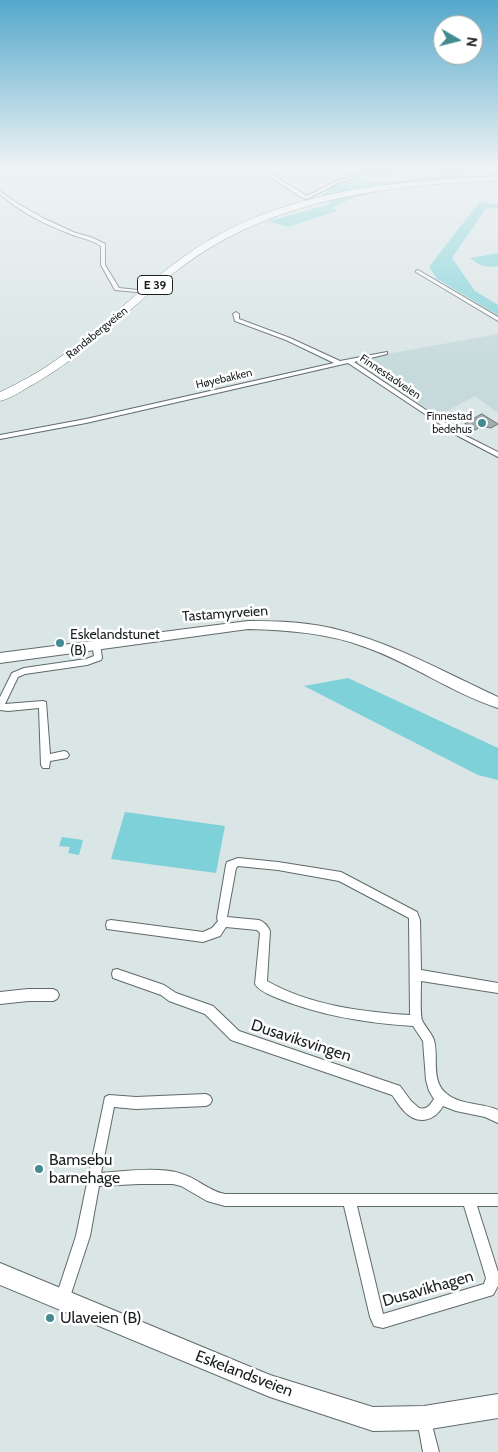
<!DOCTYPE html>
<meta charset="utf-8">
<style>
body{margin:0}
#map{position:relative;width:498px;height:1452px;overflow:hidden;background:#dae5e6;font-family:Cabin,sans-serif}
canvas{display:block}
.north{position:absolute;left:433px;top:15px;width:50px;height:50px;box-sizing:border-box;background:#fff;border:1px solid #a4a6a6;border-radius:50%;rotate:98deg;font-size:14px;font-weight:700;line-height:20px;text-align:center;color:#1c2021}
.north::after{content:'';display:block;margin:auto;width:18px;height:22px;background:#438b91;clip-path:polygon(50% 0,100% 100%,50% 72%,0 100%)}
</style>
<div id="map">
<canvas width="498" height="1452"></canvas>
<div class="north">N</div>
</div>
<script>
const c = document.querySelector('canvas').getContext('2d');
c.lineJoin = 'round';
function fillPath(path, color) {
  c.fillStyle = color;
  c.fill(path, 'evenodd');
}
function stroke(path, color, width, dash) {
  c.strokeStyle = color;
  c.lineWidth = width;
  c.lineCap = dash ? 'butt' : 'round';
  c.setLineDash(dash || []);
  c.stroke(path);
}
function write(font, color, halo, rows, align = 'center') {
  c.font = font + ' Cabin,sans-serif';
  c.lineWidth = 5;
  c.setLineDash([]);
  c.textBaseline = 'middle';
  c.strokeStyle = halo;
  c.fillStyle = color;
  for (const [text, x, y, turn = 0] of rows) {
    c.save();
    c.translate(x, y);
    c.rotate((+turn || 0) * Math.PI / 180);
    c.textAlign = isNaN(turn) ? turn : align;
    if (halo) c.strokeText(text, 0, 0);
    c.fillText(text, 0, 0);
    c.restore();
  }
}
fillPath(new Path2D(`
 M498 334V413L475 396 440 415H436L360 367 364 358Z`), '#c6dadb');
fillPath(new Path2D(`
 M363 167H383L400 171 380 175 366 172 359 173 360 178 364 181 373 183 425 179 446 175V172L436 168 437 167H466L458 177 498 175V177L368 187 353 190 349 184 352 190 321 197 330 188 340 181H345L349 184 348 182H355L354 175Z
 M377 191 382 192 355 197 333 208 337 211 288 227 268 221 328 205 330 203 328 200Z
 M480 201 498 205V209L489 208 485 210 452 258 475 291 498 305V315L437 279 429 267Z
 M498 253V266C487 268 479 266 470 258Z
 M348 678 498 748V780L478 775 304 686Z
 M125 812 225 826 216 873 111 859Z
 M62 837 83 840 79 855 68 853 70 847 59 846Z`), '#7ed1d8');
const building = new Path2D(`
 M482 414 498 424 491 428 481 426 475 430 465 424Z`);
fillPath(building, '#a2adad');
stroke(building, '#6a7475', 1);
const street = new Path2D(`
 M222 167 265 170 307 196 338 180 348 178 359 167H363L350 180 340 182 307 199 299 196 263 172Z
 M0 191 15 202 45 219 73 232 93 238 105 244V265L119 288 147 291 149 292 147 293 115 290 101 265V246C91 239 79 238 68 233 44 224 19 211 0 194Z
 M418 270 498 317V321L416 272V271Z
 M236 312 239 314V319L290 338 340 361 387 352V354L354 362 462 434 498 452V457L458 436 348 363 86 423 0 439V435L86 419 334 363 286 340 235 321 233 314Z
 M96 641 100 644 102 658 101 660 87 665 25 674 18 677 5 704 43 701 46 702 50 754 64 751 67 752 69 755 67 758 50 761 49 768H43L41 765 39 708 8 711 0 710V697L12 673 24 668 86 659 94 656 92 644Z
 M238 858 278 862 341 872 417 912 420 920 421 970 498 983V993L421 981C421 989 420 1014 422 1020 425 1027 431 1032 434 1040 439 1058 430 1081 447 1094 460 1105 483 1103 498 1110V1123L485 1117 456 1111 443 1106C434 1122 417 1125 404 1111 399 1106 396 1100 392 1095L231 1040 205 1014 169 1001 161 995 113 978 112 974 113 970 117 969 164 985 176 993 213 1006 239 1031 400 1086 411 1101 419 1108C427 1110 430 1105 434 1099L429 1091 426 1080 423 1041 413 1026C367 1023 321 1016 277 998 270 995 259 991 255 984L260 933 257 930 226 927 220 936 203 942 107 929 106 925 107 921 111 920 203 932 212 928 218 921 217 918 226 865 227 862ZM238 866 278 870 339 881 409 918 410 1015C362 1012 309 1005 267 981L270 931C268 926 264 922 259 920L227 917 236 868Z
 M28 989H53L57 991 59 995 57 999 53 1001H28L0 1004V992Z
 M206 1094 210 1096 212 1100 210 1104 206 1106 136 1109 114 1107 101 1173C123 1171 159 1167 179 1173 196 1177 208 1191 225 1194H498V1206H477L498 1272V1286L493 1295 383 1328 374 1326 370 1317 344 1206H225L207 1201 181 1186 173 1184H139L99 1186 90 1236 69 1300 67 1305 62 1307 57 1305 55 1300 76 1236 105 1097 109 1095 136 1097ZM357 1206H464L486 1278 484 1284 383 1314Z
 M424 1412 429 1414 439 1452H423L417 1419 419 1414Z`);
const secondary = new Path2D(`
 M248 621C279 621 310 622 339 630 395 644 446 673 498 697V708C452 693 411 663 365 647 328 633 288 630 248 629L0 663V653Z
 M0 1263 270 1375 373 1407 424 1406 498 1394V1418L424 1430 373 1431 270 1397 0 1285Z`);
const highway = new Path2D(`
 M498 176V180C385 186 272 198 179 269 130 307 88 353 34 384 23 390 12 398 0 401V392C19 383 38 373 56 360 102 329 140 287 186 255 277 191 390 181 498 176Z`);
stroke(street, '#606a6a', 2);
stroke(secondary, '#606a6a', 2);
stroke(highway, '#606a6a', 1);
fillPath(street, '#fff');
fillPath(secondary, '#fff');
fillPath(highway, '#fff');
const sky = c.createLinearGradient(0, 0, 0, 370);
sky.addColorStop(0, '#55a8cb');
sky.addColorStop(0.45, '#eef3f4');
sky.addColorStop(1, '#eef3f400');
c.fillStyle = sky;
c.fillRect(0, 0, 498, 370);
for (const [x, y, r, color] of [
 [482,423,5,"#438b91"],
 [60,643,5,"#438b91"],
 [39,1169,5,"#438b91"],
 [50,1318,5,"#438b91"]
]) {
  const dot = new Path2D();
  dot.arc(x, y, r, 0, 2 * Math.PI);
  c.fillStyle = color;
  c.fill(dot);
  stroke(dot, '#fff', 2);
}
write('11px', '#1c2021', '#fff', [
 ["Randabergveien",97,333,-39],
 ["Finnestadveien",390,377,34],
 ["Høyebakken",224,379,-13]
]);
write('11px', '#1c2021', '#fff', [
 ["Finnestad",472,417],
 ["bedehus",472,430]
], 'right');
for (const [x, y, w] of [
 [155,285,35]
]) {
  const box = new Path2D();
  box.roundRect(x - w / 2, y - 9.5, w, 19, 4);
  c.fillStyle = '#fff';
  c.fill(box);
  stroke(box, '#1c2021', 1);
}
write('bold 12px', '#1c2021', null, [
 ["E 39",155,285]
]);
write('14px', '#1c2021', '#fff', [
 ["Tastamyrveien",225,614,-4]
]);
write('14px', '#1c2021', '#fff', [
 ["Eskelandstunet",70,635],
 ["(B)",70,651]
], 'left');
write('16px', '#1c2021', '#fff', [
 ["Dusaviksvingen",301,1041,18],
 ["Dusavikhagen",428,1289,-16],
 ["Eskelandsveien",244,1374,21]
]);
write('16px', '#1c2021', '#fff', [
 ["Bamsebu",49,1160],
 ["barnehage",49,1178],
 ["Ulaveien (B)",60,1318]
], 'left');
</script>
